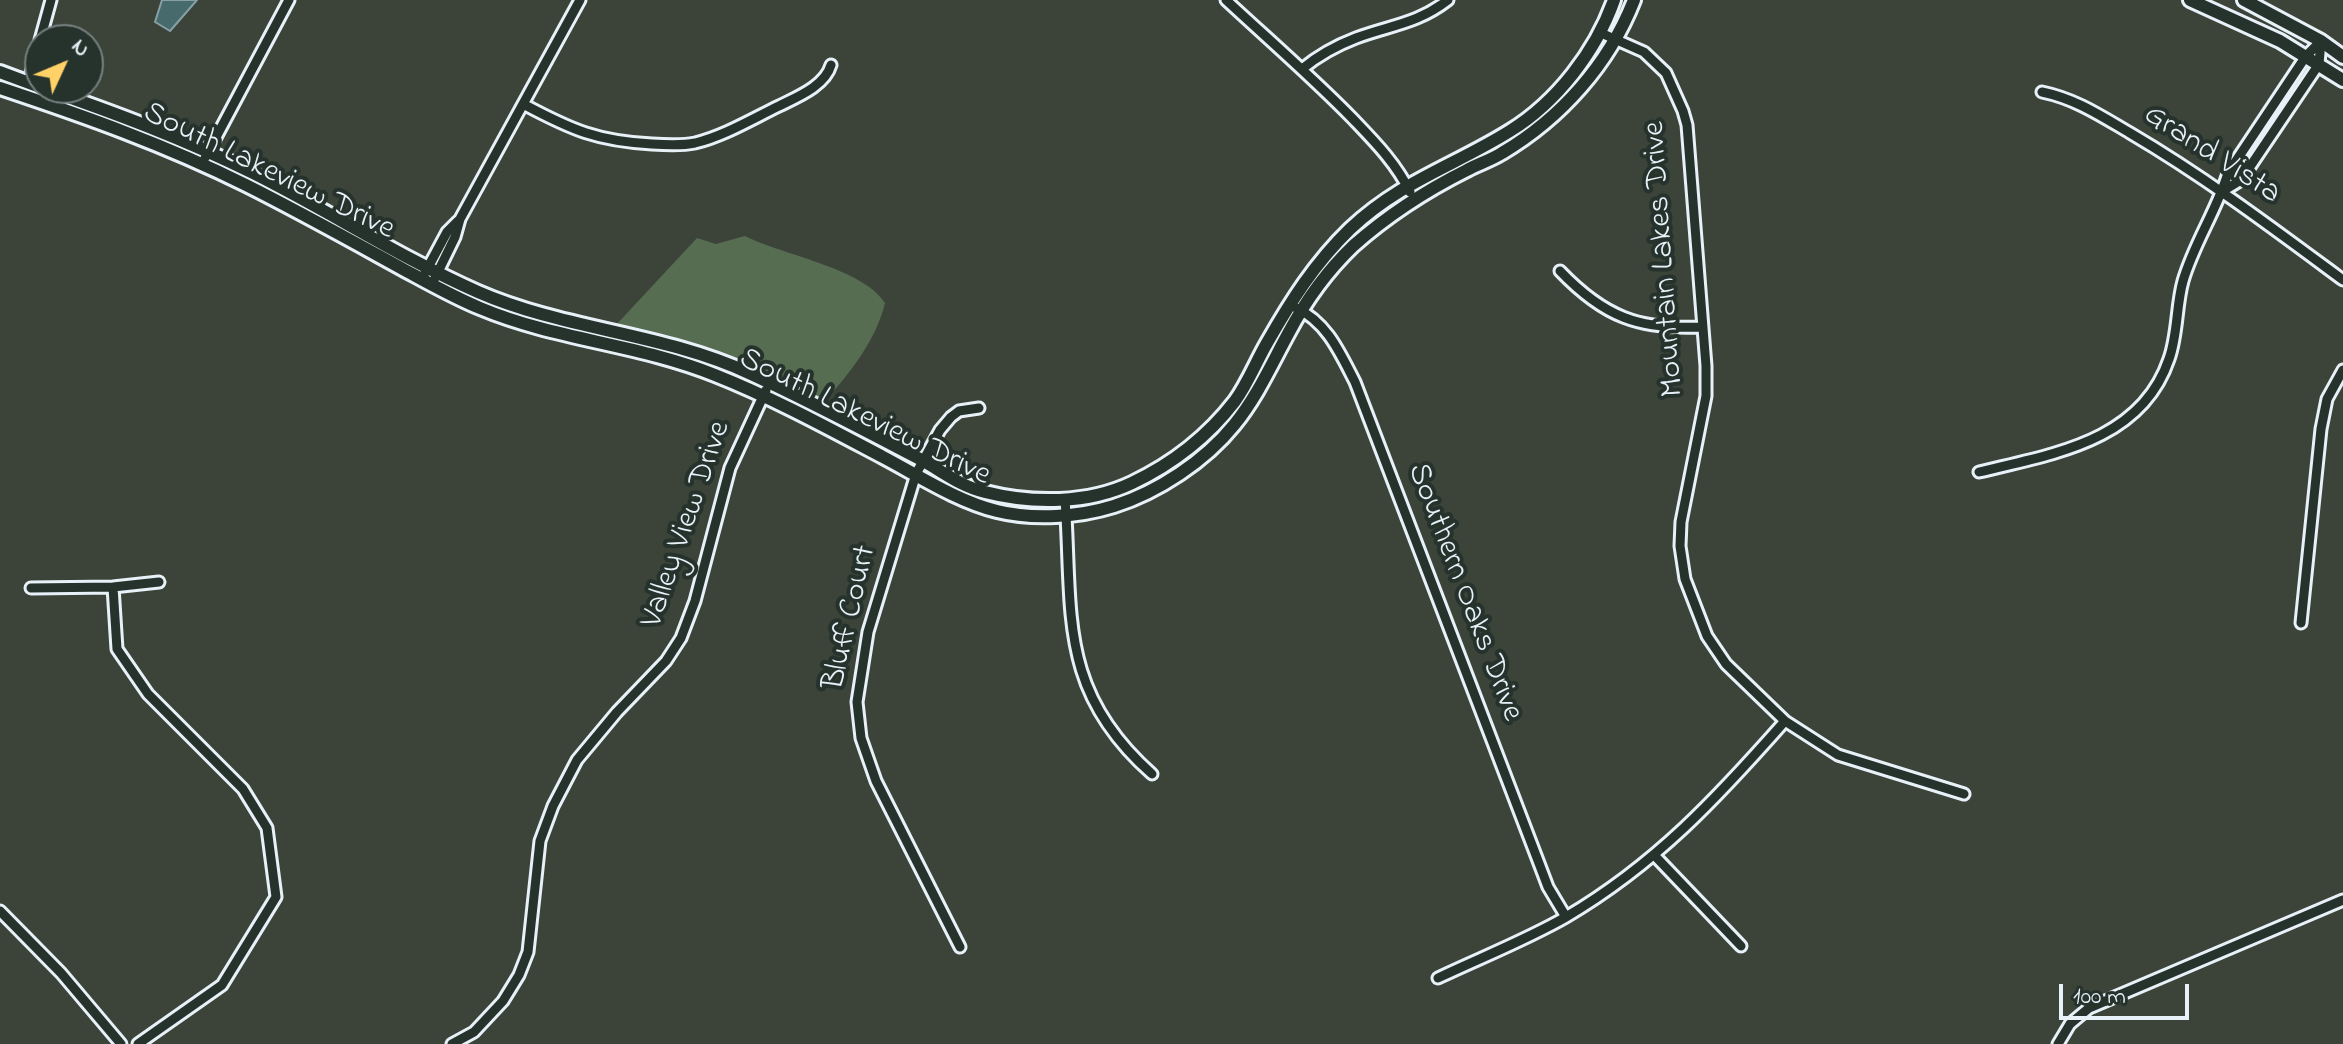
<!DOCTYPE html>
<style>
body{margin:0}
#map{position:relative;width:2343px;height:1044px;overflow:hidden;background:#3c443a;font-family:"Indie Flower",sans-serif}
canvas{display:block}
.north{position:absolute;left:24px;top:24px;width:80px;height:80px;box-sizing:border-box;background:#26332d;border:2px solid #747f7e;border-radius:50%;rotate:46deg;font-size:22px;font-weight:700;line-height:32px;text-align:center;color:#e8f1f8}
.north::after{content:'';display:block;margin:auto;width:28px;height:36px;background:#ffd166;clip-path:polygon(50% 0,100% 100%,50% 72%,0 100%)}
.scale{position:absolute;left:2059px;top:984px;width:130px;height:36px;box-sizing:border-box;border:4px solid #e8f1f8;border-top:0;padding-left:10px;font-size:24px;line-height:28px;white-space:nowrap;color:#e8f1f8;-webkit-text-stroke:6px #26332d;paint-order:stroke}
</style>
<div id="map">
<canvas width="2343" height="1044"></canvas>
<div class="north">N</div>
<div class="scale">100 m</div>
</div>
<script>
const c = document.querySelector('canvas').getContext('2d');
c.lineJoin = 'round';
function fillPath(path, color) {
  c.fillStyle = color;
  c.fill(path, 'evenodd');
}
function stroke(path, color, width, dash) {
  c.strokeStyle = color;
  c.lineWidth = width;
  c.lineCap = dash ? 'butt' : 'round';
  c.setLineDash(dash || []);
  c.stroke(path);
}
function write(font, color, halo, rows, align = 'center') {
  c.font = font + ' "Indie Flower",sans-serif';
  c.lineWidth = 8;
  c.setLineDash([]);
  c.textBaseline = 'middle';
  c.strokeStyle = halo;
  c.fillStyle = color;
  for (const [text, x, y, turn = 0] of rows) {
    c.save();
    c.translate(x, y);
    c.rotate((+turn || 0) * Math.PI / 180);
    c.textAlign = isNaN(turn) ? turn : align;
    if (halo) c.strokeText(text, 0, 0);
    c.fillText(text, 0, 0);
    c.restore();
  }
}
fillPath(new Path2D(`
 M745 236C782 255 863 268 885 303 876 341 848 376 822 404L711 352 659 335 616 325 697 238 716 244Z`), '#566d52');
const water = new Path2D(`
 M162 0H197L170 31 155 22Z`);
fillPath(water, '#476a6d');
stroke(water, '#87a0a5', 2);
const street = new Path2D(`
 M1226 0C1268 39 1312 77 1353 119 1374 141 1396 163 1410 192
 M1601 33 1644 52 1666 73 1683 111 1687 125 1706 366V396L1681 522 1680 546 1685 579 1707 636 1726 664 1785 721 1838 755 1964 794
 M40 40 51 0
 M1302 69C1319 55 1335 46 1356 38 1391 25 1417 24 1448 0
 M28 83 40 42
 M2042 92C2076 99 2101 116 2130 133 2205 177 2274 229 2343 280
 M525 105C572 130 597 141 652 144 666 145 681 146 695 143 724 136 752 119 779 106 797 97 825 86 831 65
 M205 158 289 0
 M2223 191 2241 180 2319 64 2321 41
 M1560 271C1604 317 1639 330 1702 327
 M425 273 447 232 458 221
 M435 278 455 237 460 219 580 0
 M1296 308C1327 322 1340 353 1355 382L1537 858 1548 887 1566 917
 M1979 472C2052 454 2141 442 2169 359 2178 334 2176 306 2183 281 2194 243 2217 210 2228 173L2306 56 2321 41
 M1065 499C1073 613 1057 690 1152 774
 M113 587 117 649 148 694 243 789 267 828 276 897 222 985 138 1044
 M31 588 113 587 159 582
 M2301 623 2321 429 2327 399 2343 370
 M1655 856 1741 946
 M0 911 61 973 121 1044
 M960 947 876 781 861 738 857 702 868 632 916 474 940 430 951 417 959 411 979 408
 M1438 978C1480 958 1526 940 1566 917 1656 864 1717 798 1785 721
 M452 1044 474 1032 503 1001 519 975 528 952 540 841 553 806 577 760 617 712 666 661 681 638 695 601 730 468 766 390
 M2058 1044 2070 1024 2089 1008 2343 900`);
const secondary = new Path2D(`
 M2190 0 2280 41 2343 80
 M2244 0 2321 41 2343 57
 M0 72 40 87
 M0 88C84 116 166 145 246 185 298 211 350 240 401 268 427 282 453 297 480 308 556 340 639 344 715 375 773 398 828 428 883 457 919 476 957 501 997 511 1033 520 1079 517 1114 506 1158 492 1205 461 1234 425 1257 397 1272 363 1289 332 1306 300 1327 271 1353 246 1388 215 1425 191 1467 170 1478 164 1491 160 1502 153 1561 118 1609 64 1634 0
 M43 88C115 113 185 139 253 173 329 211 401 258 478 292 565 330 663 333 749 373 806 399 863 429 918 458 941 470 959 486 985 492 1032 504 1088 504 1132 483 1172 464 1208 436 1235 401 1248 383 1256 362 1267 343 1291 301 1315 263 1350 229 1401 181 1454 166 1510 131 1557 102 1596 51 1614 0`);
stroke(street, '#e8f1f8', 15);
stroke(secondary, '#e8f1f8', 18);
stroke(street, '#26332d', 9);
stroke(secondary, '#26332d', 12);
write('32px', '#e8f1f8', '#26332d', [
 ["Grand Vista",2211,156,33],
 ["South Lakeview Drive",268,173,26],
 ["Mountain Lakes Drive",1666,259,-94],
 ["South Lakeview Drive",864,419,26],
 ["Valley View Drive",688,525,-71],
 ["Southern Oaks Drive",1463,593,69],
 ["Bluff Court",852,618,-77]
]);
</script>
